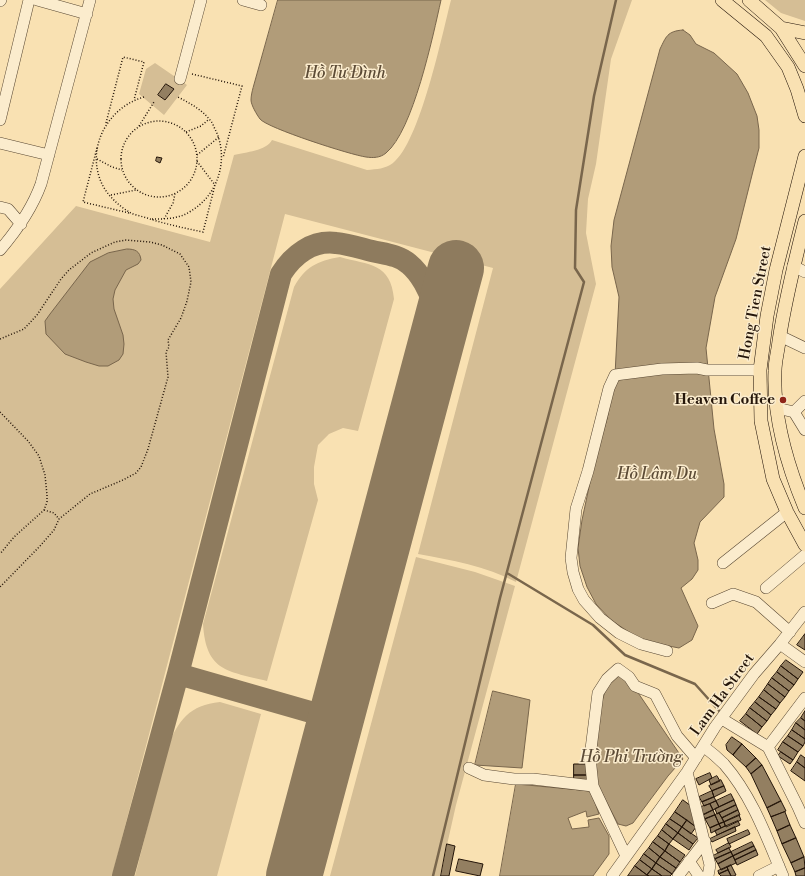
<!DOCTYPE html>
<meta charset="utf-8">
<style>
body{margin:0}
canvas{display:block;background:#f9e1b2}
</style>
<canvas width="805" height="876"></canvas>
<script>
const c = document.querySelector('canvas').getContext('2d');
c.lineJoin = 'round';
function fillPath(path, color) {
  c.fillStyle = color;
  c.fill(path, 'evenodd');
}
function stroke(path, color, width, dash) {
  c.strokeStyle = color;
  c.lineWidth = width;
  c.lineCap = dash ? 'butt' : 'round';
  c.setLineDash(dash || []);
  c.stroke(path);
}
function write(font, color, halo, rows, align = 'center') {
  c.font = font + ' "Libre Bodoni",serif';
  c.lineWidth = 3;
  c.setLineDash([]);
  c.textBaseline = 'middle';
  c.strokeStyle = halo;
  c.fillStyle = color;
  for (const [text, x, y, turn = 0] of rows) {
    c.save();
    c.translate(x, y);
    c.rotate((+turn || 0) * Math.PI / 180);
    c.textAlign = isNaN(turn) ? turn : align;
    if (halo) c.strokeText(text, 0, 0);
    c.fillText(text, 0, 0);
    c.restore();
  }
}
fillPath(new Path2D(`
 M451 0H632L611 59 596 164 588 199 586 233 596 284 516 582C486 566 451 560 418 554L493 268 285 214 112 876H0V289L76 206 210 242 234 155C246 152 266 151 272 140L367 170C377 169 385 169 393 163 420 142 442 35 451 0Z
 M765 0H805V21L781 13Z
 M155 63 187 85 164 115 139 94 146 69Z
 M340 257C369 265 391 263 394 299L358 431 343 428 329 434 318 445 314 467V484L318 500 267 681C228 671 206 672 203 624L294 287C305 267 317 261 340 257Z
 M416 557 475 572 515 586 456 805 440 876H330Z
 M220 702 261 714 217 876H135L168 747C178 720 190 705 220 702Z`), '#d5be95');
const water = new Path2D(`
 M278 0H441C433 36 413 131 386 153 380 158 373 158 366 157 351 155 267 128 260 119 257 115 251 105 251 100 251 96 252 92 253 88Z
 M683 30 690 35 696 44 714 53 737 74 748 93 757 116 759 130V148L753 171 736 239 715 297 706 348 714 429 724 484V497L700 522 694 543 698 560V570L692 579 681 588 698 626 692 640 679 648 643 641 612 621 596 604 587 587 580 566 578 548 582 520 595 459 607 419 615 375 619 297 612 267 611 246 614 220 660 49C666 37 667 31 683 30Z
 M127 249C135 249 140 251 141 260L138 264 126 270 115 290 113 299 114 309 123 335 124 344 123 354 119 360 108 366H99L86 362 65 354 46 334 45 321 50 314 90 262 108 253Z
 M617 672 628 678 683 759 668 776 633 823 626 826 618 824 593 776 599 707 603 698 608 681Z
 M493 691 530 700 522 768 475 765Z
 M516 784 591 791 599 814 587 817 586 811 568 818 572 829 589 827 588 820 599 818 609 836V854L593 876H500Z`);
fillPath(water, '#b19c79');
stroke(water, '#79664c', 1);
stroke(new Path2D(`
 M507 573 593 625 625 655 695 684 721 713
 M433 876 500 598 584 282 575 268 576 210 594 96 616 0`), '#79664c', 2.5);
stroke(new Path2D(`
 M178 674 335 719
 M123 876 178 674 281 274C293 255 312 240 336 243 348 244 360 248 372 251 385 254 399 255 409 264 420 273 430 291 434 306 437 315 437 326 438 336`), '#8e7b5e', 22);
stroke(new Path2D(`
 M294 876 456 268`), '#8e7b5e', 56);
const building = new Path2D(`
 M166 84 174 89 165 100 158 95Z
 M157 157 162 158 160 163 156 161Z
 M805 634V650L797 645Z
 M786 660 803 672 798 679 781 666Z
 M781 666 798 679 794 685 777 672Z
 M777 672 794 685 789 691 772 678Z
 M772 678 789 691 785 697 768 684Z
 M768 684 785 697 780 703 764 690Z
 M764 690 780 703 776 709 759 697Z
 M759 697 776 709 771 715 755 702Z
 M755 702 771 715 767 721 750 708Z
 M750 708 767 721 762 727 746 714Z
 M805 711V721L801 718Z
 M746 714 762 727 757 734 740 721Z
 M801 718 805 721V730L796 723Z
 M796 723 805 730V739L792 730Z
 M792 730 805 739V742L803 746 788 736Z
 M788 736 803 746 798 752 783 742Z
 M732 737 742 744 733 755 727 750 726 745Z
 M783 742 798 752 793 760 778 750Z
 M742 744 756 758 746 767 733 755Z
 M781 752 793 760 790 764 778 756Z
 M801 755 805 758V768L797 762Z
 M756 758 762 765 751 774 746 767Z
 M797 762 805 768V781L791 771Z
 M574 764H589V775H574Z
 M762 765 781 801 767 808 751 774Z
 M710 773 712 778 699 785 696 779Z
 M574 775H589V781L574 782Z
 M717 776 720 781 711 785 709 780Z
 M721 780 724 786 712 791 709 786Z
 M724 786 726 791 714 797 712 791Z
 M712 791 714 797 702 802 699 797Z
 M731 794 734 800 719 807 716 801Z
 M714 797 716 801 704 806 702 802Z
 M683 800 691 806 696 827 675 812Z
 M734 800 736 805 717 814 715 809Z
 M716 801 719 807 713 810 710 804Z
 M781 801 786 811 771 817 767 808Z
 M710 804 713 810 703 815 701 807Z
 M736 805 738 810 722 818 719 813Z
 M713 810 715 815 705 819 703 815Z
 M738 810 740 815 724 822 722 818Z
 M675 812 687 820 682 827 670 819Z
 M785 812 790 825 777 831 771 817Z
 M719 813 724 822 719 824 715 815Z
 M715 815 719 824 710 828 705 819Z
 M739 815 741 820 726 827 724 822Z
 M670 819 682 827 678 833 666 824Z
 M687 820 696 827 691 834 682 827Z
 M738 821 740 825 717 835 715 831Z
 M724 822 725 826 721 828 719 824Z
 M666 824 678 833 673 839 662 830Z
 M719 824 721 828 711 833 710 828Z
 M790 825 796 838 782 844 777 831Z
 M682 827 698 838 693 844 678 833Z
 M735 827 736 831 712 842 710 839Z
 M662 830 673 839 669 844 658 836Z
 M748 830 750 834 729 844 727 839Z
 M678 833 693 844 689 850 673 839Z
 M658 836 669 844 665 851 653 842Z
 M796 838 804 857 791 863 782 844Z
 M653 842 665 851 660 857 649 848Z
 M752 842 754 846 733 856 731 852Z
 M729 843 731 847 718 853 716 850Z
 M447 844 455 846 449 876H441Z
 M669 844 685 855 680 862 665 851Z
 M754 846 756 850 735 860 733 856Z
 M649 848 660 857 656 863 644 854Z
 M729 848 731 852 715 859 713 856Z
 M756 850 758 855 737 865 735 860Z
 M665 851 680 862 676 868 660 857Z
 M731 852 733 856 718 864 715 859Z
 M644 854 656 863 652 869 640 860Z
 M733 856 736 863 721 870 718 864Z
 M660 857 676 868 672 874 656 863Z
 M804 857 805 868 795 872 791 863Z
 M459 859 483 864 480 876 456 871Z
 M640 860 652 869 647 875 635 866Z
 M656 863 672 874 670 876H662L652 869Z
 M731 865 736 875 734 876H731L727 867Z
 M635 866 647 875 649 876H628Z
 M727 867 728 870 719 874 718 871Z
 M805 868V876H796L795 872Z
 M652 869 662 876H649L647 875Z
 M728 870 731 876H721L719 874Z`);
fillPath(building, '#937f61');
stroke(building, '#241509', 1);
const minor = new Path2D(`
 M37 0 87 14
 M243 0 261 5
 M0 1 1 0
 M180 79 201 0
 M0 120 29 0
 M0 143 49 155
 M0 207 8 209 21 224
 M0 250C18 229 32 209 41 184L90 0
 M793 266 805 272
 M780 336 805 348
 M777 408 794 412 805 430
 M794 412 805 401
 M723 563 787 512
 M766 588 805 555
 M712 603 733 594 756 602 790 632
 M780 644 805 662
 M667 651 641 644 619 633 600 618 584 600 578 589 573 572 571 558 576 509 588 471 609 388 615 375 662 369 697 368 707 370H760
 M722 719 768 747 798 807 805 823
 M703 746C711 752 718 758 724 764 752 796 767 838 783 876
 M768 747 805 698
 M469 768 484 775 514 779H533L593 786
 M687 772 710 865 708 876
 M626 856 593 786 590 757 598 693 607 679 618 669 629 677 635 686 655 694 677 736 696 758
 M689 861 699 876
 M612 876 687 772 715 727 754 674 780 644 805 612
 M678 876 705 841
 M759 876 779 866`);
const major = new Path2D(`
 M722 0 766 36 788 67 797 89 805 116
 M749 0 781 28 805 66
 M781 28 805 33
 M805 156 776 270 767 316 760 370 761 421 773 479 787 512 805 545
 M805 221C795 261 785 300 779 341 778 351 775 361 775 371 773 416 788 467 805 508`);
stroke(minor, '#594833', 12);
stroke(major, '#241509', 14);
stroke(new Path2D(`
 M192 74 242 86 223 158
 M144 97C108 107 85 148 102 184 108 196 118 205 129 212 134 215 141 216 147 218 165 224 184 228 203 232L215 185 196 160
 M121 159a38 38 0 1 1 76 0a38 38 0 1 1-76 0Z
 M106 123 123 57 144 62 134 100
 M139 126 154 102
 M186 132 201 126 208 120
 M97 148 83 202 129 213
 M197 155 219 137
 M97 159 112 167 122 170
 M111 195 136 190
 M152 219C166 219 179 219 191 211 218 195 229 160 216 131 214 128 213 123 210 120 201 109 191 104 178 97
 M164 219 173 203 175 194
 M0 339 24 329 37 315 61 279 69 270 91 253 115 242 126 240 150 242 162 245 180 254 189 267 191 282 187 301 181 318 168 340 169 347 166 352 168 377 148 449 141 467 136 473 123 480 90 494 59 519 54 530 41 545 0 587
 M0 412 28 441 39 456 45 475 47 495V502L44 510 14 537 0 554
 M44 510 54 513 59 519`), '#241509', 1.5, [1, 2]);
stroke(minor, '#fbeccd', 11);
stroke(major, '#f9e1b2', 13);
for (const [x, y, r, color] of [
 [783,400,4,"#8f2418"]
]) {
  const dot = new Path2D();
  dot.arc(x, y, r, 0, 2 * Math.PI);
  c.fillStyle = color;
  c.fill(dot);
  stroke(dot, '#fbeccd', 1.5);
}
write('15px', '#241509', '#fbeccd', [
 ["Hong Tien Street",756,303,-79],
 ["Lam Ha Street",723,695,-54]
]);
write('bold 15px', '#241509', '#fbeccd', [
 ["Heaven Coffee",775,400]
], 'right');
write('italic 16px', '#5c4b36', '#fbeccd', [
 ["Hồ Tư Đình",345,74],
 ["Hồ Lâm Du",657,475],
 ["Hồ Phi Trường",631,758]
]);
</script>
